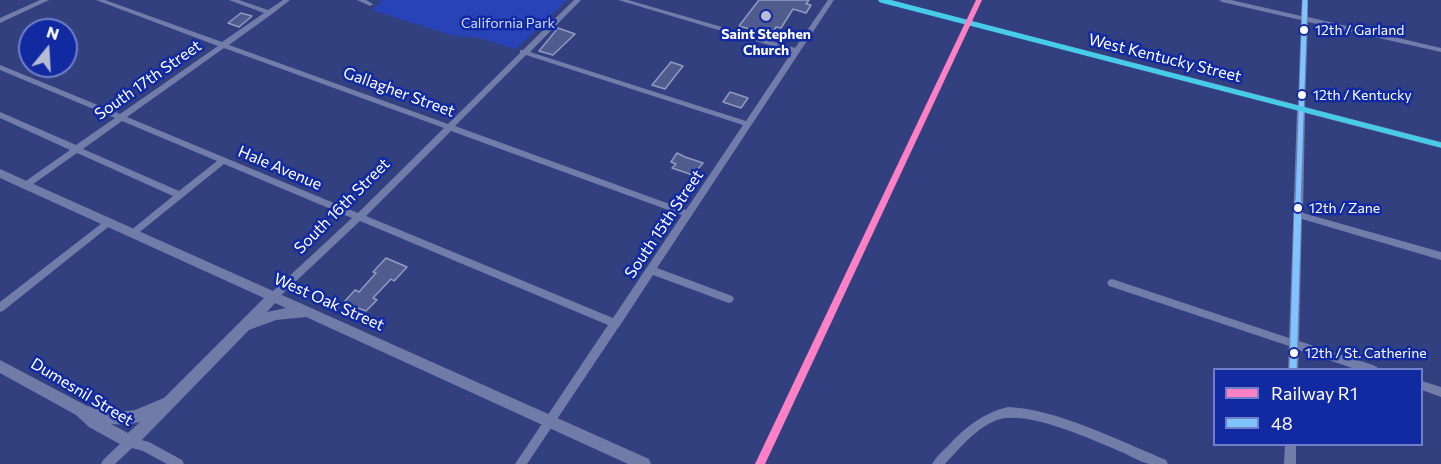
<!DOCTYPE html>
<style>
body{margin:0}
#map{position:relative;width:1441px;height:464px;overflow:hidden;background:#324080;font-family:Commissioner,sans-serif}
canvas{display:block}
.legend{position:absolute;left:1213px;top:368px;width:210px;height:78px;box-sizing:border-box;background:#112aa1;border:2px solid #707fc7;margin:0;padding:8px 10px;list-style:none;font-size:18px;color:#fff}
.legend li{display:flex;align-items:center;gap:12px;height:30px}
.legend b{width:30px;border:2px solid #707fc7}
.north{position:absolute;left:18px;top:18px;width:60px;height:60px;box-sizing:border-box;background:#112aa1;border:2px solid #707fc7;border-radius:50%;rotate:18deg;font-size:16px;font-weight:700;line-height:24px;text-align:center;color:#fff}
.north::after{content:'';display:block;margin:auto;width:21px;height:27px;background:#b7bcd3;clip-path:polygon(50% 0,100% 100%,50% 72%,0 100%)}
</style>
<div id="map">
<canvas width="1441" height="464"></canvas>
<ul class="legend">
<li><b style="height:8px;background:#ff80c5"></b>Railway R1</li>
<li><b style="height:8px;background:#80c4ff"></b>48</li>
</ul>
<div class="north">N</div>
</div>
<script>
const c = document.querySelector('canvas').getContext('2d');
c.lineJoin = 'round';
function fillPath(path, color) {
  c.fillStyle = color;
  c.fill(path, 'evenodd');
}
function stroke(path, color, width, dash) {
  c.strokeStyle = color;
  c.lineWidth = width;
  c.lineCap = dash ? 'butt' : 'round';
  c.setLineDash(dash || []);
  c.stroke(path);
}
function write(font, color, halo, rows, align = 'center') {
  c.font = font + ' Commissioner,sans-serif';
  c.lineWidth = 5;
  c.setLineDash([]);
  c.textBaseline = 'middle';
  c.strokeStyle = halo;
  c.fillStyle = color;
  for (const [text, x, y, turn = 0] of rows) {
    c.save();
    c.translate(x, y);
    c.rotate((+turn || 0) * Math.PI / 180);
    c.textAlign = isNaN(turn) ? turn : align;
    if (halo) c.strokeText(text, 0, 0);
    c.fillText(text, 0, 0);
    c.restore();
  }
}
fillPath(new Path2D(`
 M377 0H567L516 49 476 37 454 36 372 10 382 2Z`), '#2843b7');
const building = new Path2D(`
 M759 0H809L806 4 811 5 806 13 793 9 781 28 776 27 771 35 739 26Z
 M241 13 252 16 239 27 228 23Z
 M558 28 575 34 553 55 539 51Z
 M671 62 683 66 665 89 652 85Z
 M730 92 748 98 741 108 723 102Z
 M677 153 685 157 703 163 693 175 672 168 676 164 671 162Z
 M386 258 407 267 394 281 391 279 373 298 377 300 366 311 347 304 345 301 355 290 359 292 376 273 373 272Z`);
fillPath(building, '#505b8e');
stroke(building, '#929abe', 1.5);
fillPath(new Path2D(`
 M40 0H49L0 23V18Z
 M96 0H105L222 42 264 13 229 0H239L268 10 283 0H290L272 14 229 45 448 124 520 53V50H523L574 0H581L530 52 746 121 792 52 618 0H628L795 48 828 0H834L657 268 732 296 734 299 732 302 729 303 726 302 653 275 619 327 618 328 527 464H515L608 325 360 221 276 300 273 301 270 300 268 297 270 294 352 218 224 164 136 235H130L128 233 130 231 173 196 77 153 29 187H23L22 185 23 183 70 150 0 118V112L76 145 115 118 0 70V65L120 114 218 46ZM224 48 444 128 358 213 127 117ZM526 55 743 125 686 210 455 126ZM122 121 217 161 179 191 83 149ZM451 131 682 215 613 318 366 216Z
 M357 0H366L373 4 370 6Z
 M878 0H889L1298 105 1301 20 1222 2 1219 0H1231L1301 16 1302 0H1308V17L1441 48V52L1308 22 1305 107 1441 142V148L1305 113 1303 213 1441 252V260L1302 219 1299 341 1373 365 1377 367 1378 370H1358L1299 350 1298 370H1288L1289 346 1109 286 1107 283 1109 280 1112 279 1289 338 1297 110 879 1Z
 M109 219 113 222 112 224 3 311 0 312V302L106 220Z
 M1422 381 1441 387V397L1422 390Z
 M1008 407C1057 409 1120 441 1166 460L1168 464C1162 464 1155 464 1149 464 1141 462 1132 457 1124 453 1095 441 1027 409 997 420 976 428 960 448 945 464H932C936 457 942 451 948 446 965 427 983 413 1008 407Z
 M130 437 149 442 182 460 184 464H167L143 451 132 448 115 464H101L103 460 126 438Z
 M1285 444H1296V464H1284Z`), '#727ca9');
fillPath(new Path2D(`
 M0 169 649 459 651 464H628L306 317 276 320 249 330 135 447 130 449 125 447 89 427 76 415 0 373V360L87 406 118 412 135 410 164 398 264 298 0 178ZM275 303 286 308 267 312ZM140 422 128 433 111 424 127 425Z`), '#717ba8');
stroke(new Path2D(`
 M1298 204 1305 0`), '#80c4ff', 5);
stroke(new Path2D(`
 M1293 370 1298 203`), '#80c4ff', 7);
stroke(new Path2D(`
 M881 0 1441 145`), '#46cce9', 5);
fillPath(new Path2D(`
 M976 0H982L765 464H755Z`), '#ff80c5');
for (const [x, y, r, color] of [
 [766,16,6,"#b7bcd3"],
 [1304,30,5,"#fff"],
 [1302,95,5,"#fff"],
 [1298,208,5,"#fff"],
 [1294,353,5,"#fff"]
]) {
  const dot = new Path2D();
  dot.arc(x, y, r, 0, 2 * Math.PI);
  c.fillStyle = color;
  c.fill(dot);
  stroke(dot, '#112aa1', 2);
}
write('14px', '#d2dbfe', '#112aa1', [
 ["California Park",508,23]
]);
write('14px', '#fff', '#112aa1', [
 ["12th / Garland",1315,30],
 ["12th / Kentucky",1313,95],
 ["12th / Zane",1309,208],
 ["12th / St. Catherine",1305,353]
], 'left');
write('bold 14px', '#fff', '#112aa1', [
 ["Saint Stephen",766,34],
 ["Church",766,50]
]);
write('16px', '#fff', '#112aa1', [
 ["West Kentucky Street",1165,58,14],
 ["South 17th Street",148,80,-35],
 ["Gallagher Street",399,92,20],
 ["Hale Avenue",280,168,23],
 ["South 16th Street",342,206,-45],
 ["South 15th Street",664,224,-56],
 ["West Oak Street",329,302,24],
 ["Dumesnil Street",82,392,31]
]);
</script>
